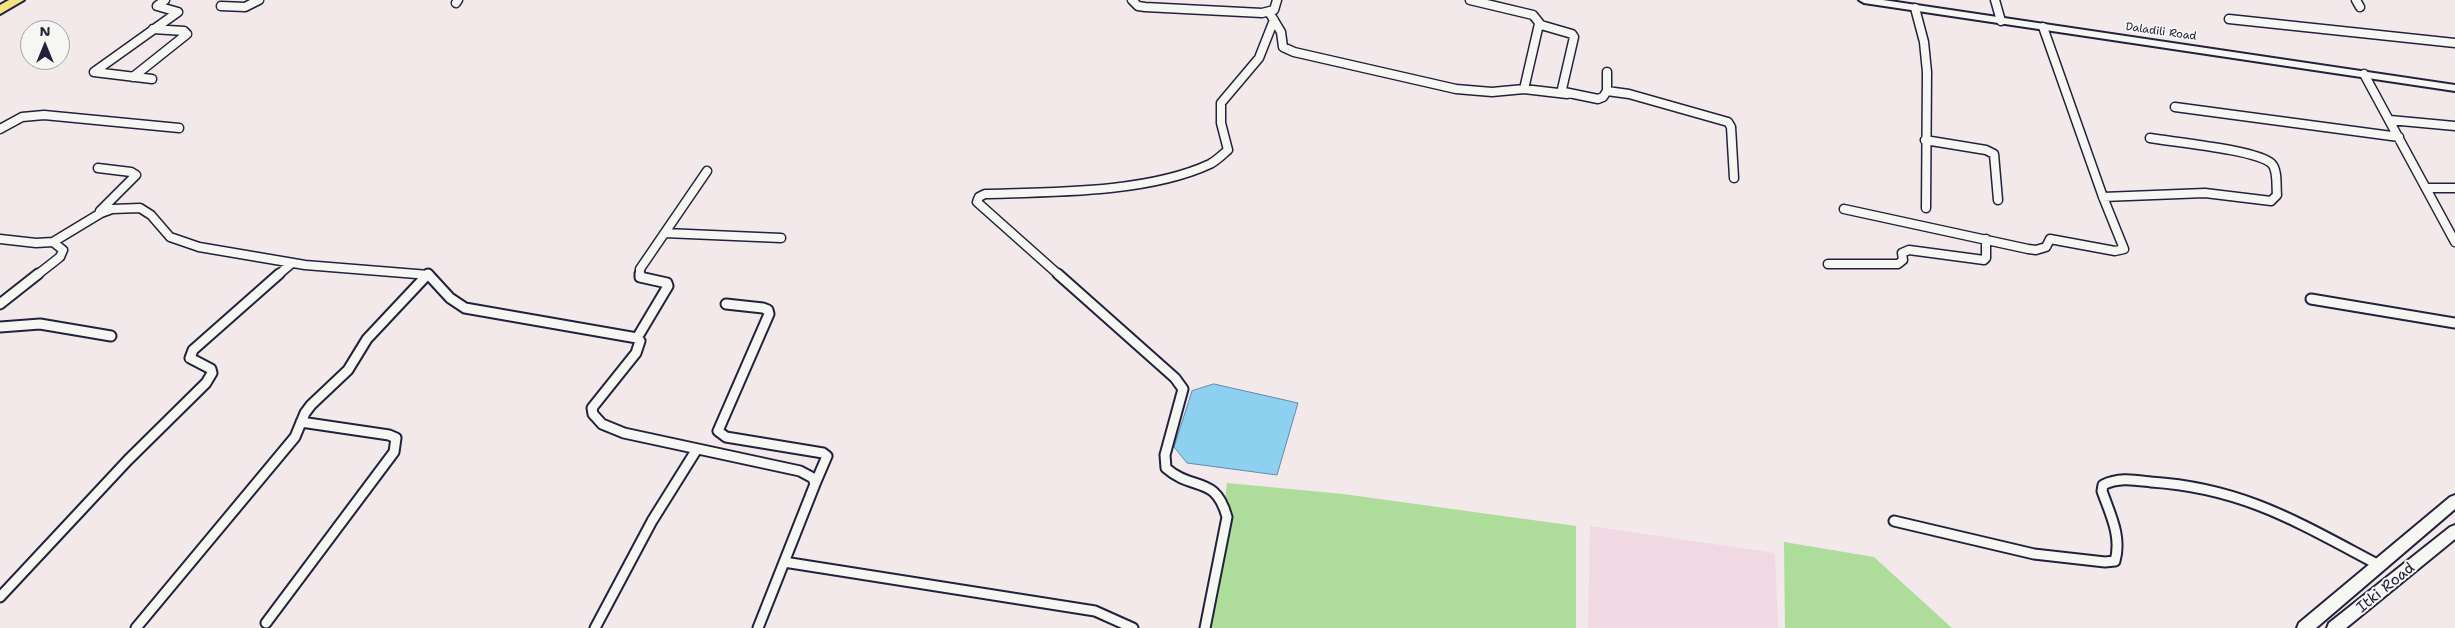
<!DOCTYPE html>
<style>
body{margin:0}
#map{position:relative;width:2455px;height:628px;overflow:hidden;background:#f3e9eb;font-family:"Shantell Sans",sans-serif}
canvas{display:block}
.north{position:absolute;left:20px;top:20px;width:50px;height:50px;box-sizing:border-box;background:#f6f6f2;border:1px solid #a1a1a9;border-radius:50%;rotate:0deg;font-size:14px;font-weight:700;line-height:20px;text-align:center;color:#22223b}
.north::after{content:'';display:block;margin:auto;width:18px;height:22px;background:#22223b;clip-path:polygon(50% 0,100% 100%,50% 72%,0 100%)}
</style>
<div id="map">
<canvas width="2455" height="628"></canvas>
<div class="north">N</div>
</div>
<script>
const c = document.querySelector('canvas').getContext('2d');
c.lineJoin = 'round';
function fillPath(path, color) {
  c.fillStyle = color;
  c.fill(path, 'evenodd');
}
function stroke(path, color, width, dash) {
  c.strokeStyle = color;
  c.lineWidth = width;
  c.lineCap = dash ? 'butt' : 'round';
  c.setLineDash(dash || []);
  c.stroke(path);
}
function write(font, color, halo, rows, align = 'center') {
  c.font = font + ' "Shantell Sans",sans-serif';
  c.lineWidth = 4;
  c.setLineDash([]);
  c.textBaseline = 'middle';
  c.strokeStyle = halo;
  c.fillStyle = color;
  for (const [text, x, y, turn = 0] of rows) {
    c.save();
    c.translate(x, y);
    c.rotate((+turn || 0) * Math.PI / 180);
    c.textAlign = isNaN(turn) ? turn : align;
    if (halo) c.strokeText(text, 0, 0);
    c.fillText(text, 0, 0);
    c.restore();
  }
}
fillPath(new Path2D(`
 M1590 526 1775 553 1778 628H1588Z`), '#f0d9e3');
fillPath(new Path2D(`
 M1227 483 1343 494 1576 526V628H1208Z
 M1784 542 1874 557 1952 628H1785Z`), '#addc9b');
const water = new Path2D(`
 M1214 384 1298 403 1277 475 1187 463 1174 447 1192 391Z`);
fillPath(water, '#8ed0f0');
stroke(water, '#638aa8', 1);
const streetFar1 = new Path2D(`
 M1132 0 1138 6 1145 7 1262 13 1274 10 1277 0
 M1470 0 1533 15 1541 25 1572 34 1574 37 1562 89 1564 92 1598 99 1603 97 1607 91 1629 94 1728 122 1731 127 1734 178
 M1995 0 2001 21
 M2356 0 2360 7
 M456 3 458 0
 M221 6 245 7 259 0
 M1915 8 1924 42 1927 72 1926 208
 M1269 12 1281 32 1283 47 1294 52 1456 89 1492 92 1524 89 1567 94
 M2229 19 2455 43
 M1607 72V91
 M2364 74 2455 242
 M133 77 187 34 184 31 153 29
 M152 79 94 72 178 12 157 6 165 0
 M1524 89 1539 24
 M2175 107 2399 137
 M2390 120 2455 126
 M0 129 22 117 44 115 179 128
 M1925 140 1986 150 1994 154 1998 200
 M98 168 131 172 136 175 100 211
 M2426 188H2455
 M2103 197 2205 193 2271 201 2277 195C2276 186 2278 171 2272 164 2259 150 2173 142 2150 138
 M1844 209 2028 249 2036 250 2046 247 2050 239 2115 251 2124 249 2103 197 2043 27
 M665 233 781 238
 M0 239 36 243 53 242 101 213 112 209 140 208 151 215 170 237 199 247 305 265 429 275
 M1828 264H1898L1903 260 1902 253 1909 250 1984 260 1986 258V239
 M37 275 60 257 63 250 53 242
 M278 275 292 263
 M640 275V269L707 171
 M1059 275 977 202 979 197 985 194C1053 192 1148 193 1210 164 1216 161 1222 155 1228 150L1221 123V103L1259 58 1274 20`);
const street = new Path2D(`
 M428 274 450 298 465 308 637 338 640 341 636 353 592 408 593 414 602 424 624 433 800 471 813 478 815 484 758 628
 M1058 274 1175 378 1183 389 1165 455 1166 468C1193 492 1215 474 1227 517L1205 628
 M2311 299 2455 323
 M0 304 38 274
 M726 304 763 308 768 310 769 314 718 431 726 437 823 453 827 456 815 484
 M0 327 40 324 111 336
 M637 338 668 286 667 283 640 277V274
 M1894 521 2034 554 2105 562 2115 561C2122 536 2110 514 2102 491L2103 485C2119 477 2134 480 2151 482 2244 488 2299 523 2379 565
 M784 562 1095 611 1133 628
 M0 597 128 460 206 383 212 373 211 369 190 358 193 350 279 274
 M266 623 394 452 396 438 389 435 301 422
 M136 628 295 437 305 413 311 405 348 370 367 339 428 274
 M595 628 652 521 697 449`);
const secondary = new Path2D(`
 M1859 0H1883L2455 85V91L1864 3Z
 M2455 495V509L2316 628H2297L2299 623 2450 497Z
 M2455 525V539L2346 628H2327L2329 623 2450 527Z`);
const highway = new Path2D(`
 M9 0H24L0 14V5Z`);
stroke(streetFar1, '#22223b', 11);
stroke(street, '#22223b', 13);
stroke(secondary, '#22223b', 4);
stroke(highway, '#22223b', 4);
stroke(streetFar1, '#f6f6f2', 8);
stroke(street, '#f6f6f2', 9);
fillPath(secondary, '#f6f6f2');
fillPath(highway, '#f5e382');
write('11px', '#22223b', '#f6f6f2', [
 ["Daladili Road",2161,32,8]
]);
write('15px', '#22223b', '#f6f6f2', [
 ["Itki Road",2386,588,-39]
]);
</script>
